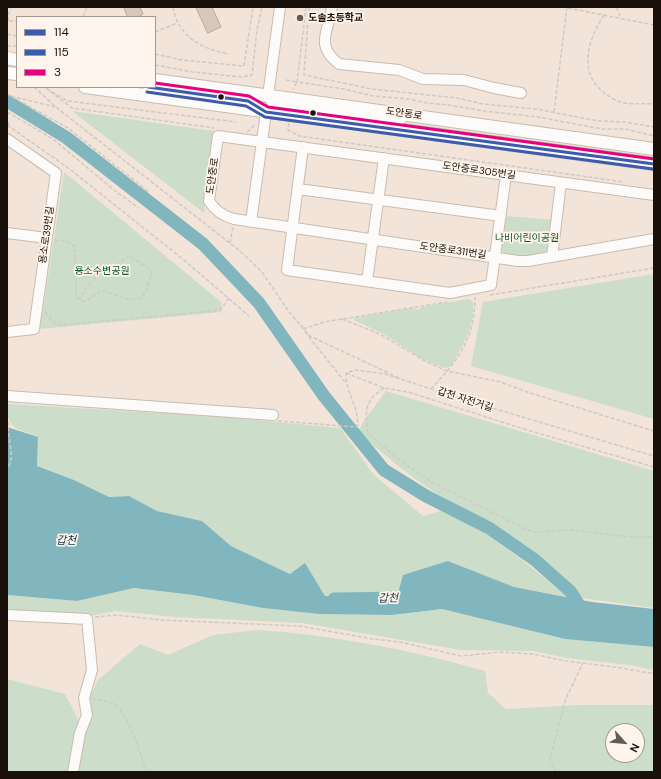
<!DOCTYPE html>
<meta charset="utf-8">
<style>
body{margin:0}
#map{position:relative;width:661px;height:779px;overflow:hidden;background:#f2e4d8;font-family:"DM Sans",sans-serif}
canvas{display:block}
.frame{position:absolute;inset:0;border:8px solid #191009;pointer-events:none}
.legend{position:absolute;left:16px;top:16px;width:140px;height:72px;box-sizing:border-box;background:#fef4eb;border:1px solid #a29991;margin:0;padding:5px 7px;list-style:none;font-size:12px;color:#191009}
.legend li{display:flex;align-items:center;gap:8px;height:20px}
.legend b{width:20px;border:1px solid #a29991}
.north{position:absolute;left:605px;top:723px;width:40px;height:40px;box-sizing:border-box;background:#fef4eb;border:1px solid #a29991;border-radius:50%;rotate:117deg;font-size:11px;font-weight:700;line-height:16px;text-align:center;color:#191009}
.north::after{content:'';display:block;margin:auto;width:14px;height:18px;background:#655a51;clip-path:polygon(50% 0,100% 100%,50% 72%,0 100%)}
</style>
<div id="map">
<canvas width="661" height="779"></canvas>
<div class="frame"></div>
<ul class="legend">
<li><b style="height:5px;background:#3d5bab"></b>114</li>
<li><b style="height:5px;background:#3d5bab"></b>115</li>
<li><b style="height:5px;background:#e5007d"></b>3</li>
</ul>
<div class="north">N</div>
</div>
<script>
const c = document.querySelector('canvas').getContext('2d');
c.lineJoin = 'round';
function fillPath(path, color) {
  c.fillStyle = color;
  c.fill(path, 'evenodd');
}
function stroke(path, color, width, dash) {
  c.strokeStyle = color;
  c.lineWidth = width;
  c.lineCap = dash ? 'butt' : 'round';
  c.setLineDash(dash || []);
  c.stroke(path);
}
function write(font, color, halo, rows, align = 'center') {
  c.font = font + ' "DM Sans","Noto Sans KR",sans-serif';
  c.lineWidth = 3.5;
  c.setLineDash([]);
  c.textBaseline = 'middle';
  c.strokeStyle = halo;
  c.fillStyle = color;
  for (const [text, x, y, turn = 0] of rows) {
    c.save();
    c.translate(x, y);
    c.rotate((+turn || 0) * Math.PI / 180);
    c.textAlign = isNaN(turn) ? turn : align;
    if (halo) c.strokeText(text, 0, 0);
    c.fillText(text, 0, 0);
    c.restore();
  }
}
fillPath(new Path2D(`
 M72 111 214 131 204 213Z
 M64 172 221 302 222 312 40 329Z
 M506 216 554 220 550 251C539 263 517 257 504 255L502 250Z
 M654 274V419L471 366 483 302Z
 M469 299 473 302C476 324 462 347 451 366L444 368 424 360 382 333 353 320 354 318 413 308 418 310 422 307Z
 M386 391 654 471V608L582 598C544 546 482 524 430 489 405 473 382 452 358 433L363 422Z
 M7 404 213 416 340 428 374 475 423 516 441 511 472 524 521 559 568 597 514 587 448 561 395 604 325 596 305 564 290 574 231 546 202 521 157 511 129 496 109 497 74 480 37 466 38 437C16 428 7 430 7 404Z
 M134 588 193 595 263 608 319 614 392 615 442 609 565 639 654 647V670L629 665 566 658 533 651 461 650 302 623 174 617 115 611 84 617 7 612V595L77 601Z
 M257 630C333 635 412 650 485 671L488 693 506 709 581 705H654V772H7V679L65 694 79 721 98 680 140 644 168 655 213 635ZM613 731H637V755H613Z`), '#ccdec9');
fillPath(new Path2D(`
 M7 427 38 437 37 466 74 480 109 497 129 496 157 511 202 521 231 546 290 574 305 563 325 596 395 604 403 575 448 561 514 587 592 602 654 609V647L565 639 442 609 392 615 319 614 263 608 193 595 134 588 77 601 7 595Z`), '#82b6bf');
stroke(new Path2D(`
 M7 101 67 138 203 244 259 303 324 396 384 470 426 496 489 528 535 560 570 591 579 605 581 614
 M334 599 413 598`), '#82b6bf', 13);
const building = new Path2D(`
 M124 7H140L143 14 138 17H128Z
 M196 7H212L221 27 208 33Z`);
fillPath(building, '#d8c8bb');
stroke(building, '#b3a89f', 1);
const minor = new Path2D(`
 M280 7 268 96 273 103 291 109 353 117 401 119
 M332 7C329 31 314 45 339 64L399 70 423 79 464 80 494 88 521 93
 M148 87 238 99 248 101 266 112 251 222
 M7 139 56 173 34 329 7 332
 M303 147 287 270 450 293 491 285 506 175
 M298 189 501 216
 M654 195 218 136 209 201C215 211 223 216 234 219L518 261H528L654 239
 M7 233 47 238
 M552 257 561 183
 M367 281 384 158
 M7 396 273 415
 M7 615 87 619 92 670 84 698 87 715 80 733 73 772`);
const major = new Path2D(`
 M7 58 17 60
 M7 73 17 74
 M155 80 654 149
 M85 87 654 164`);
stroke(minor, '#c7bcb3', 12);
stroke(major, '#c7bcb3', 14);
stroke(new Path2D(`
 M173 7C178 37 202 49 229 54
 M306 7 297 82 344 89 373 96 409 99 427 103 449 105 484 111 538 117 602 129H625L654 136
 M309 7 304 75 372 89 457 98 483 104 536 109 599 121 625 122 654 127
 M616 7 621 18
 M568 8 654 25
 M604 15C583 47 577 84 620 102 630 105 644 103 654 104
 M83 17 87 7
 M8 21 10 7
 M9 21H17
 M155 32 177 23
 M7 34 17 36
 M7 46H17
 M155 54 182 60 244 66 253 7
 M155 65 193 72 242 77 252 75 257 30 262 7
 M286 80 297 82 293 89
 M34 87 57 108 240 251 262 272 289 312 310 336 399 378
 M46 88 72 108 214 128
 M47 89 68 101 236 122
 M7 94 68 128 149 192
 M11 96 55 107
 M7 112 53 139 114 190 139 208
 M554 112 567 7
 M7 122 11 127
 M289 123 288 130 299 136 624 182
 M7 125 67 167 184 260 249 316
 M247 132 255 125
 M55 240 65 241 75 246 76 295C84 310 93 293 102 291 119 294 142 312 148 284 149 280 151 277 152 273L150 269 129 256 115 267 102 270C97 279 81 290 80 300
 M230 243 233 227
 M490 295 654 268
 M45 312 56 324 61 325 214 311 222 308 229 298
 M342 319 380 334 425 361 447 371 501 382 527 392 654 431
 M303 329 324 322 447 302
 M305 332 345 382
 M346 373 384 388 408 392 527 430 654 467
 M384 388C364 401 365 411 368 433L397 458 431 482 532 532 572 530 629 537H654
 M431 389C458 360 475 339 475 297
 M278 421 357 427C361 411 345 392 346 373L355 370 385 374 462 399 654 456
 M7 422 9 424C6 440 17 455 7 469
 M95 617 117 615 161 620 299 626 374 639 400 642 461 656 501 652 533 654 566 661 622 668 654 674
 M92 699C99 700 108 701 114 704 130 715 140 754 146 772
 M556 772 550 760 566 698 583 663`), '#cecac6', 1.5, [4, 2]);
stroke(minor, '#fdfbf9', 10);
stroke(major, '#fdfbf9', 12);
stroke(new Path2D(`
 M148 87 248 101 266 112 654 164`), '#3d5bab', 3);
stroke(new Path2D(`
 M147 92 246 106 265 117 653 169`), '#3d5bab', 3);
stroke(new Path2D(`
 M155 83 249 96 268 107 654 159`), '#e5007d', 3);
for (const [x, y, r, color] of [
 [300,18,4,"#655a51"],
 [221,97,3.5,"#191009"],
 [313,113,3.5,"#191009"]
]) {
  const dot = new Path2D();
  dot.arc(x, y, r, 0, 2 * Math.PI);
  c.fillStyle = color;
  c.fill(dot);
  stroke(dot, '#fef4eb', 1.5);
}
write('bold 10px', '#191009', '#fef4eb', [
 ["도솔초등학교",308,18]
], 'left');
write('10px', '#191009', '#fef4eb', [
 ["도안동로",404,114,8],
 ["도안중로305번길",479,171,8],
 ["도안중로",213,176,-82],
 ["용소로39번길",47,235,-82],
 ["도안중로311번길",453,251,8],
 ["갑천 자전거길",465,400,18]
]);
write('10px', '#115834', '#fef4eb', [
 ["나비어린이공원",527,238],
 ["용소수변공원",102,271]
]);
write('italic 11px', '#0b333b', '#fef4eb', [
 ["갑천",66,541],
 ["갑천",388,599,-1]
]);
</script>
